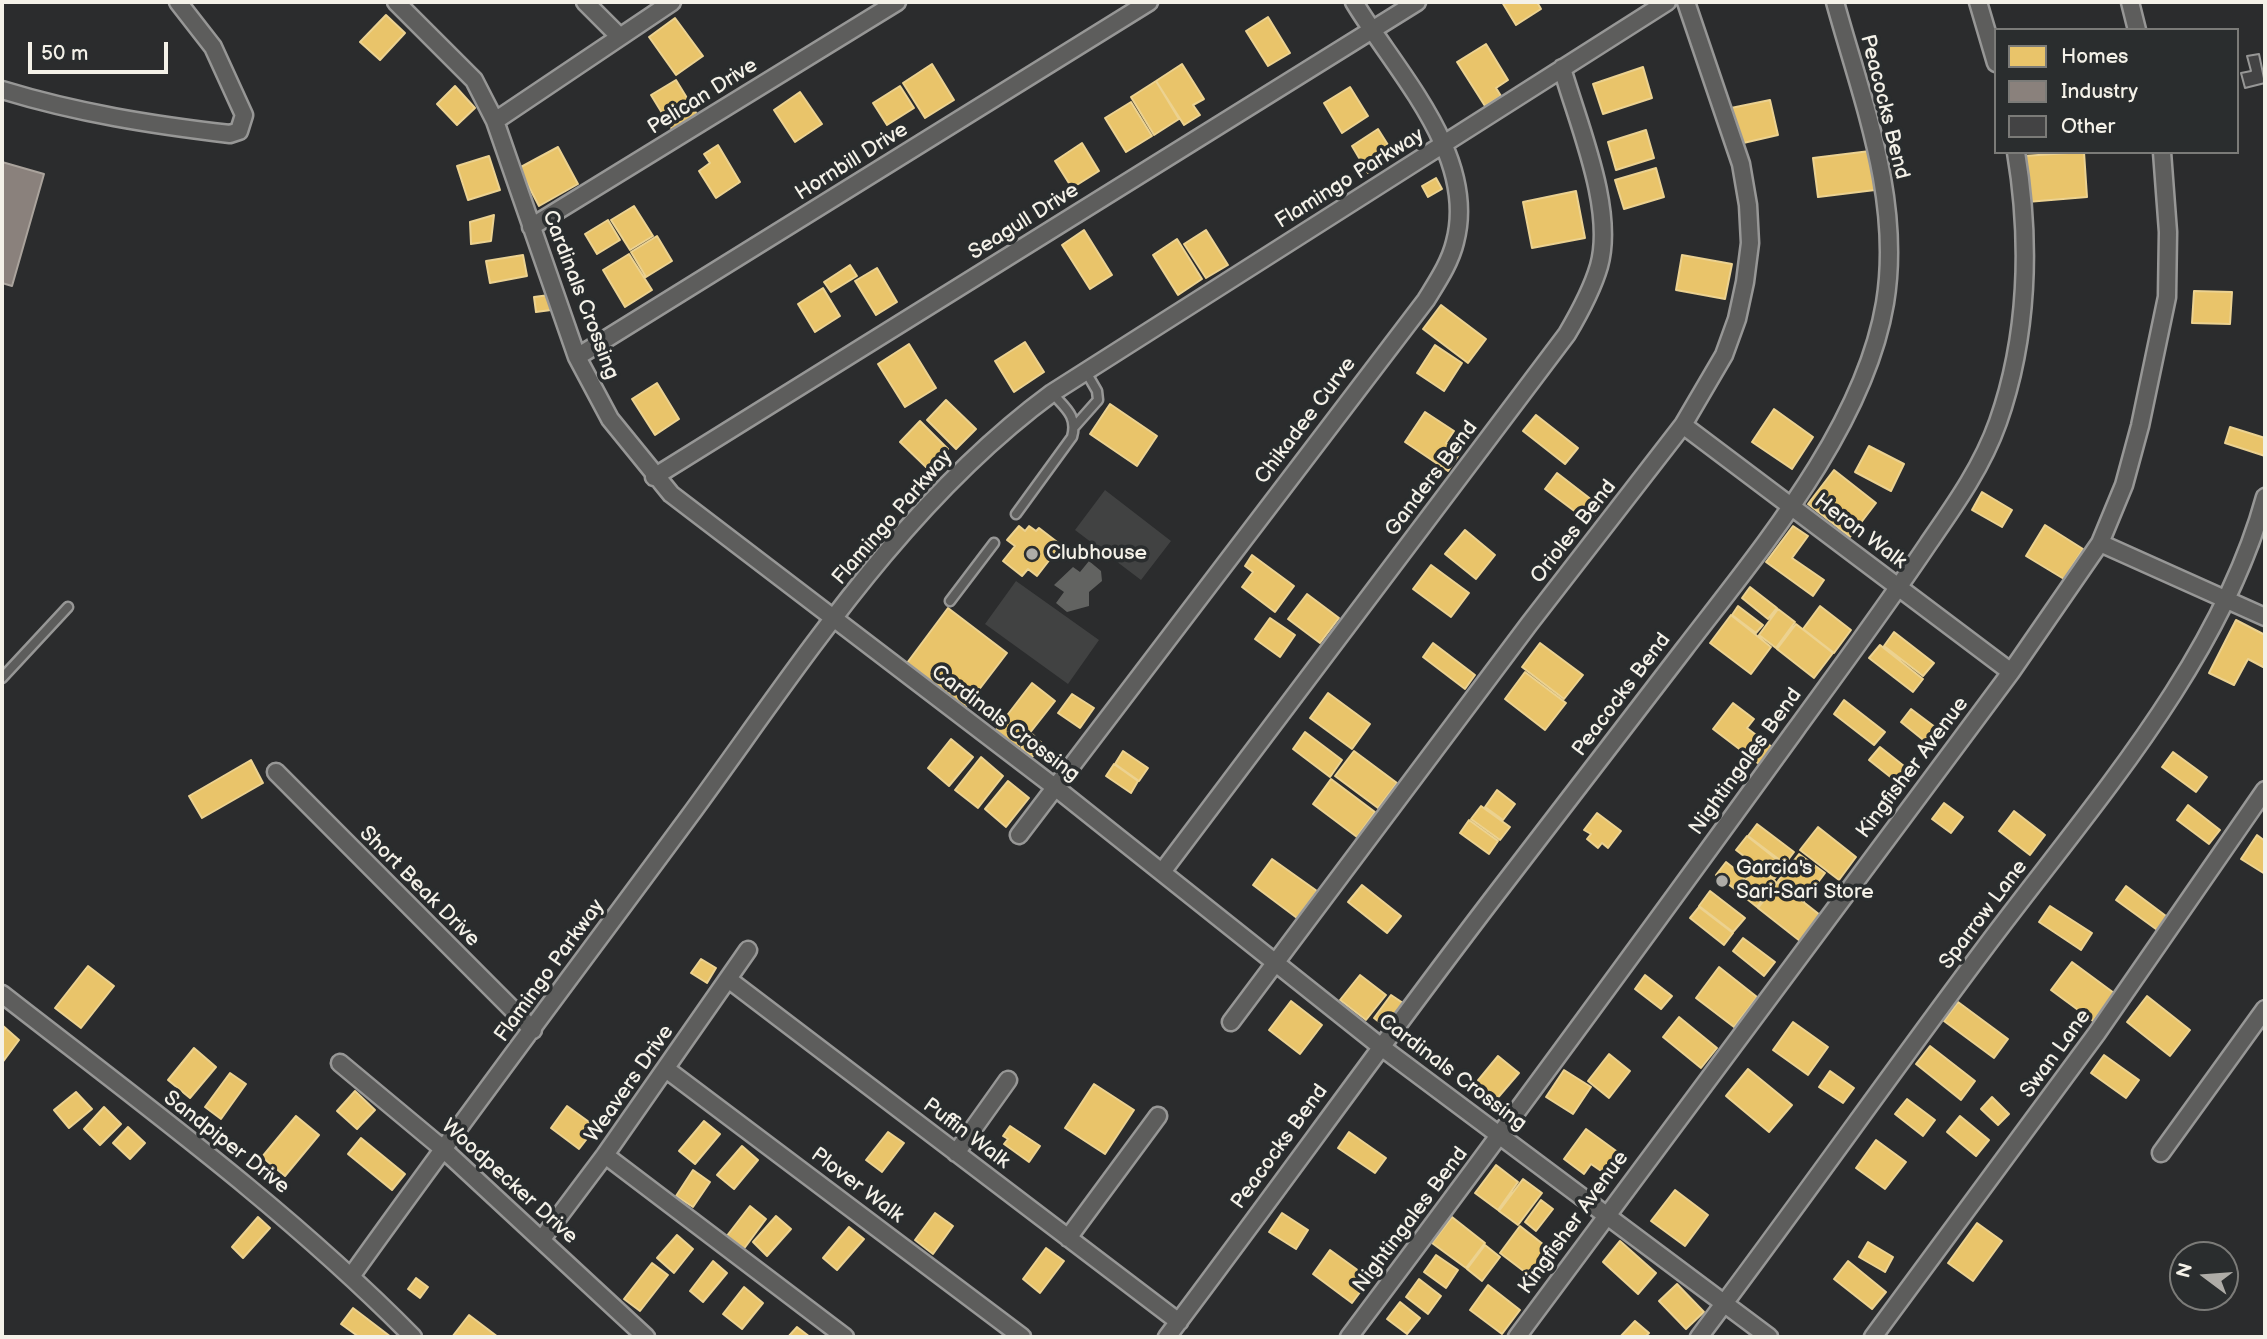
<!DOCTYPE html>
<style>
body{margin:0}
#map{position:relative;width:2267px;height:1339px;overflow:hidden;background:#2b2c2d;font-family:"Balsamiq Sans",sans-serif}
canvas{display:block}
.frame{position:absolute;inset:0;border:4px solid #f4f1e8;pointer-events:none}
.legend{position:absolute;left:1994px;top:28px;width:245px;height:126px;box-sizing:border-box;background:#2a2d2e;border:2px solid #7b7b78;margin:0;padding:9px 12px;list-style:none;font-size:21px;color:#f4f1e8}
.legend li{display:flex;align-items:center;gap:14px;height:35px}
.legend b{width:35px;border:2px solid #7b7b78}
.north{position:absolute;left:2169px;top:1241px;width:70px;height:70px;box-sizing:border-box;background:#2a2d2e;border:2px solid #7b7b78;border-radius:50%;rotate:286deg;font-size:19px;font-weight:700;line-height:28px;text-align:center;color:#f4f1e8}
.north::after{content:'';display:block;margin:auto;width:24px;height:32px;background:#aeaca7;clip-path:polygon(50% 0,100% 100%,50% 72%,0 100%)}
.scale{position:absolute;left:28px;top:42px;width:140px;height:32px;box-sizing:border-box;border:4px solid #f4f1e8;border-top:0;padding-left:9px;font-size:21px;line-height:24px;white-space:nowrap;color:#f4f1e8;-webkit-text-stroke:5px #2a2d2e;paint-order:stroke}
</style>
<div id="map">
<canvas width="2267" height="1339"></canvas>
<div class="frame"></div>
<ul class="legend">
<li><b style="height:19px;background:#e9c46a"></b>Homes</li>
<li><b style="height:19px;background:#8a817c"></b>Industry</li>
<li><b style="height:19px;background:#434344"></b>Other</li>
</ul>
<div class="north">N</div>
<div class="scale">50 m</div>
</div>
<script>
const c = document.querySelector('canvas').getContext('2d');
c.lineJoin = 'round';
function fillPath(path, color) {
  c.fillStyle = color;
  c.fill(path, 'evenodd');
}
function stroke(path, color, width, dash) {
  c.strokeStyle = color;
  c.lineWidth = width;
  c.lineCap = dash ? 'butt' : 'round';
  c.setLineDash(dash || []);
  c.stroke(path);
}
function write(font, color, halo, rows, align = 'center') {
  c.font = font + ' "Balsamiq Sans",sans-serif';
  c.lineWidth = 7;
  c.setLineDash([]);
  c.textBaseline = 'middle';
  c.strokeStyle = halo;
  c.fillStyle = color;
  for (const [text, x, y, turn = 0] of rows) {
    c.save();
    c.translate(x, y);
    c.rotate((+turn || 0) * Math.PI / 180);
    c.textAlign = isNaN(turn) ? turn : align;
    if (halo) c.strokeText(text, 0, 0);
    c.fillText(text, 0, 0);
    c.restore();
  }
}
fillPath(new Path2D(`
 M1105 490 1171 541 1141 580 1075 530Z
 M1016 581 1099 640 1068 684 985 624Z`), '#414242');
fillPath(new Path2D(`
 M1089 561 1101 571 1102 581 1089 592V606L1067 612 1056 603 1064 592 1054 585 1073 567 1080 572Z`), '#626361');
const homes = new Path2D(`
 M1502 2H1537L1541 9 1516 25Z
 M386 15 405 33 380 60 360 42Z
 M1268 17 1290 53 1268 66 1246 31Z
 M675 18 703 56 676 75 649 37Z
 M1486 44 1508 80 1496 88 1501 96 1485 106 1457 62Z
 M932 64 954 100 925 118 903 83Z
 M1182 64 1204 99 1193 105 1200 115 1184 125 1156 81Z
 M1643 67 1652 98 1603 114 1593 84Z
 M676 80 698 116 673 131 651 95Z
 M1156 81 1179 119 1154 135 1131 97Z
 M455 86 475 108 457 125 437 104Z
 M900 86 914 108 887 125 873 103Z
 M1350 87 1368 116 1342 133 1324 103Z
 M800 92 822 124 795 142 774 110Z
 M1770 100 1778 135 1739 144 1731 108Z
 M1131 102 1152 136 1126 152 1105 118Z
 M1378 129 1395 156 1368 173 1352 146Z
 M1646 130 1654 158 1616 170 1608 142Z
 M1082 143 1099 171 1072 188 1055 161Z
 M718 145 740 182 716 198 699 171 710 163 704 154Z
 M558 147 578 184 539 206 519 168Z
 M1870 151 1875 190 1818 197 1813 158Z
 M2084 152 2087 197 2027 202 2023 156Z
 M489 156 500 190 468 200 457 166Z
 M1656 168 1664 197 1624 209 1615 180Z
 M1436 178 1442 189 1428 197 1422 186Z
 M1576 191 1585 238 1532 248 1523 202Z
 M634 206 653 236 630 250 611 220Z
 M494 215 491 241 471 244 470 222Z
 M608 220 620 240 597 254 585 234Z
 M1084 230 1112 275 1090 289 1062 245Z
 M1206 230 1228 265 1206 278 1184 244Z
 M657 236 672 261 646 277 631 252Z
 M1177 239 1202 279 1178 295 1153 255Z
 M629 254 652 290 625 307 603 270Z
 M523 255 527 276 490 283 486 261Z
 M1682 255 1732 264 1725 299 1676 290Z
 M850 265 857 276 831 292 824 282Z
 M877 268 897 302 876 315 855 281Z
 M823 288 840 316 815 332 798 304Z
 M2194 291 2232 292 2230 324 2192 323Z
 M549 295 551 310 536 312 534 297Z
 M1441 305 1486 339 1468 363 1423 329Z
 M1025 342 1044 372 1014 392 995 361Z
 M909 344 936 388 905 407 878 364Z
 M1435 345 1462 363 1444 391 1417 373Z
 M657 383 679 419 655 435 632 399Z
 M946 400 976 429 956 449 927 420Z
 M1110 404 1157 436 1137 466 1090 434Z
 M1774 409 1813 437 1792 469 1752 442Z
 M1425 412 1454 431 1446 443 1460 453 1448 471 1405 442Z
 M1536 415 1578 448 1565 464 1523 431Z
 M920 421 948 449 928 469 900 442Z
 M2230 427 2265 438V456L2225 443Z
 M1869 446 1904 464 1891 491 1855 472Z
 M1834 470 1876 503 1850 537 1808 504Z
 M1557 473 1601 507 1589 522 1545 489Z
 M1982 492 2012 510 2002 527 1972 510Z
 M2045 525 2083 549 2064 579 2026 556Z
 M1019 526 1025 531 1029 526 1036 531 1039 528 1061 545 1037 576 1028 569 1022 576 1003 561 1015 546 1007 540Z
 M1793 526 1808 536 1792 558 1824 580 1813 596 1766 562Z
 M1465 530 1495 555 1476 579 1445 554Z
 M1252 555 1294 586 1275 612 1242 587 1253 572 1245 566Z
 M1431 565 1469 593 1451 617 1413 589Z
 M1750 587 1777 608 1768 619 1742 598Z
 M1307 594 1339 618 1320 643 1288 619Z
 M1738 606 1763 625 1756 633 1732 615Z
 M1820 606 1851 630 1834 653 1803 629Z
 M948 608 1007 653 965 708 907 663Z
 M1778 609 1795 622 1776 648 1759 635Z
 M1731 615 1771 647 1751 674 1710 643Z
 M1270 618 1295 635 1280 657 1255 639Z
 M2236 620 2265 635V668L2248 659 2234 685 2209 673Z
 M1796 624 1833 653 1814 678 1777 649Z
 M1894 632 1934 663 1923 676 1884 646Z
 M1433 643 1475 675 1465 689 1423 657Z
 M1540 643 1583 675 1564 699 1522 667Z
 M1880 645 1923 679 1913 692 1869 658Z
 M1525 672 1566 703 1545 730 1505 699Z
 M1032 683 1055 701 1018 748 995 731Z
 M1328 693 1370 724 1352 749 1310 718Z
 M1072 694 1094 708 1080 728 1058 713Z
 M1844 700 1885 732 1874 745 1834 714Z
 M1733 703 1754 719 1747 728 1772 747 1759 764 1713 729Z
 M1911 709 1943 733 1932 747 1901 722Z
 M1305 732 1342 760 1330 777 1293 749Z
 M1032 734 1043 744 1032 757 1021 748Z
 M951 739 973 757 949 786 928 768Z
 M1880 747 1909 770 1898 783 1869 760Z
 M1123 751 1148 768 1139 781 1115 764Z
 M1354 751 1397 783 1378 808 1335 776Z
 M2173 752 2207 777 2196 792 2162 767Z
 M981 757 1003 776 978 808 955 790Z
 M251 760 263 783 202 818 189 796Z
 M1114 764 1138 781 1131 793 1106 776Z
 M1331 779 1375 812 1357 837 1313 804Z
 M1008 781 1029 798 1006 827 985 809Z
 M1497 790 1515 804 1503 820 1485 807Z
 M1944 803 1963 817 1951 833 1932 819Z
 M2188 805 2220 830 2209 844 2177 820Z
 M1481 806 1510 827 1500 840 1471 819Z
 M2014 811 2045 835 2030 855 1999 831Z
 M1597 813 1621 831 1608 848 1602 843 1598 848 1587 839 1591 834 1584 830Z
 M1469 820 1498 841 1489 854 1460 833Z
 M1757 824 1794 852 1785 864 1748 836Z
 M1818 827 1856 857 1839 880 1800 850Z
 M2257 835 2265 841V874L2241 859Z
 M1747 836 1785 866 1774 879 1736 850Z
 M1799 854 1825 873 1804 901 1778 881Z
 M1272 859 1317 891 1297 918 1253 885Z
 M1726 862 1745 877 1736 890 1716 875Z
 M1756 866 1776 882 1757 907 1737 891Z
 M1778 882 1820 915 1800 941 1758 908Z
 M1362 885 1401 916 1387 933 1348 902Z
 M2126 886 2170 919 2160 932 2116 900Z
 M1710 891 1745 918 1733 932 1699 906Z
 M2050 906 2092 933 2081 950 2039 922Z
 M1699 907 1733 933 1724 945 1690 918Z
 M1743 938 1775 962 1764 976 1733 951Z
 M701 959 716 968 707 983 691 973Z
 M2072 962 2114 993 2093 1021 2051 990Z
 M88 966 114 986 81 1028 55 1008Z
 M1719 967 1757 997 1734 1027 1696 998Z
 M1360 975 1386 995 1366 1020 1340 1000Z
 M1645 975 1672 996 1661 1009 1635 989Z
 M1391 995 1406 1005 1388 1029 1374 1018Z
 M2147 996 2190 1030 2170 1056 2127 1022Z
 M1291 1001 1322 1025 1300 1054 1269 1030Z
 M1958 1002 2008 1039 1994 1058 1944 1021Z
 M1679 1017 1717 1048 1701 1068 1663 1037Z
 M1793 1022 1828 1047 1808 1075 1773 1050Z
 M2 1025 19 1040 2 1063Z
 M1930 1046 1975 1081 1961 1100 1916 1064Z
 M194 1048 216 1067 190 1098 168 1080Z
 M1609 1054 1630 1071 1609 1098 1588 1081Z
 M2104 1055 2139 1080 2126 1098 2091 1073Z
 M1498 1056 1519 1073 1495 1101 1475 1084Z
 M1748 1069 1792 1105 1769 1132 1726 1096Z
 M1564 1070 1591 1087 1573 1114 1546 1097Z
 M1830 1071 1854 1088 1843 1103 1819 1087Z
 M230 1073 246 1084 221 1119 205 1107Z
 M1094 1084 1134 1110 1105 1154 1065 1128Z
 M355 1091 375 1110 357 1129 337 1111Z
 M76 1092 92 1109 69 1128 54 1110Z
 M1992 1097 2009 1114 1998 1125 1981 1109Z
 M1907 1099 1935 1120 1923 1136 1895 1114Z
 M567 1106 596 1127 579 1149 551 1128Z
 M104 1107 121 1124 100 1145 84 1129Z
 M296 1116 319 1135 285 1176 262 1157Z
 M1960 1116 1989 1140 1976 1156 1947 1132Z
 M704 1121 720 1134 695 1164 679 1151Z
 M1010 1126 1040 1146 1029 1162 1004 1144 1008 1139 1003 1136Z
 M128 1127 145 1143 130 1159 113 1143Z
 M1586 1129 1619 1153 1604 1173 1591 1164 1584 1174 1564 1159Z
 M888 1132 904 1143 882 1172 866 1160Z
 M1349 1132 1386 1158 1375 1173 1338 1148Z
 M361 1138 405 1174 392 1190 348 1154Z
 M1876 1140 1906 1162 1885 1189 1856 1168Z
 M742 1146 758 1160 734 1189 717 1175Z
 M1496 1165 1518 1182 1498 1210 1475 1193Z
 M693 1170 710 1182 693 1207 676 1196Z
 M1523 1179 1542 1193 1518 1225 1499 1211Z
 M1675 1190 1708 1215 1685 1246 1651 1221Z
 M1541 1200 1553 1209 1536 1231 1525 1222Z
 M750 1206 766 1219 743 1250 726 1237Z
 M935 1213 953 1226 933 1254 915 1240Z
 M1282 1213 1308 1230 1296 1249 1269 1232Z
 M776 1216 791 1229 767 1256 753 1242Z
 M258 1217 270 1228 243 1258 232 1247Z
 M1452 1217 1485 1243 1466 1268 1432 1243Z
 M1977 1223 2002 1241 1973 1281 1948 1263Z
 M1520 1226 1558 1256 1538 1282 1500 1253Z
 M849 1227 864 1239 837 1270 823 1258Z
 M677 1235 693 1249 674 1273 657 1258Z
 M1620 1241 1656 1273 1638 1294 1603 1262Z
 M1868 1242 1893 1257 1885 1272 1859 1257Z
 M1485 1245 1500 1257 1482 1281 1467 1269Z
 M1046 1248 1064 1261 1040 1293 1023 1279Z
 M1330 1250 1370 1279 1352 1303 1313 1274Z
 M1436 1255 1458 1270 1446 1288 1424 1272Z
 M713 1261 727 1273 703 1302 690 1291Z
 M1848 1261 1886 1292 1872 1309 1834 1279Z
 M652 1263 668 1275 640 1311 624 1299Z
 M416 1278 428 1287 420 1298 408 1289Z
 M1419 1279 1441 1296 1428 1314 1406 1297Z
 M1677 1284 1704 1312 1686 1329 1659 1301Z
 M1488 1285 1520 1310 1502 1334 1470 1310Z
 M744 1287 763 1303 742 1329 723 1314Z
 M1400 1302 1420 1318 1407 1334 1387 1319Z
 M353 1308 391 1337H359L341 1324Z
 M469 1315 498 1337H452Z
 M1635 1321 1649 1333 1645 1337H1620Z
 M797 1327 810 1337H788Z`);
fillPath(homes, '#e9c46a');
stroke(homes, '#ecd290', 2);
const industry = new Path2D(`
 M2 162 44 174 12 286 2 283Z`);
fillPath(industry, '#8a817c');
stroke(industry, '#aaa39c', 2);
const building = new Path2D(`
 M2259 54 2265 83 2245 88 2241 73 2251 71 2247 56Z`);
fillPath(building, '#434344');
stroke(building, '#979796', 2);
const service = new Path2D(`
 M1075 426 1098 400 1097 391 1086 372
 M1016 514 1072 437C1078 416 1065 408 1052 393
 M950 601 994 543
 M2 678 68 607`);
const minor = new Path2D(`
 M396 2 474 80 495 121 577 357 610 419 671 494 1056 788 1380 1046 1769 1337
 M585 2 619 36
 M1978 2 1996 63
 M2130 2 2137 30
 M2 90C77 113 152 125 230 134L239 131 244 115 213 47 178 2
 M495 121 672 2
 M531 227 897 2
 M577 357 1149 2
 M1683 425 2011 672
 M654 477 1417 2
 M2100 543 2265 617
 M276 772 533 1030
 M1019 835 1426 300C1437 282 1450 263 1455 242 1478 155 1396 72 1354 2
 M1162 872 1567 334C1580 312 1592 290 1599 266 1615 209 1578 124 1562 68
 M728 979 1179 1322
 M2 994C143 1104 288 1210 413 1337
 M1231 1022 1529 624 1683 425 1724 355 1737 319 1745 282 1750 243 1748 205 1741 164 1686 2
 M340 1063 442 1148 646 1337
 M666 1069 1022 1337
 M956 1153 1008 1080
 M2161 1153 2265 1009
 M605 1155 845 1337
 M1068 1238 1158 1116
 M542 1239 605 1155 748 950
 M352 1275C462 1121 576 970 688 818 798 668 901 504 1052 393L1667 2
 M1167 1337C1278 1190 1385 1039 1497 893 1560 811 1622 730 1685 648 1760 550 1864 428 1885 303 1902 200 1862 100 1835 2
 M1349 1337C1499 1137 1647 935 1794 732 1839 670 1885 608 1928 544 1955 505 1982 467 1998 422 2028 337 2031 242 2016 152
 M1517 1337 2011 672 2100 543 2124 485 2140 426 2167 297 2168 232 2162 152
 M1699 1337C1795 1210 1886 1080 1981 953 2084 814 2219 666 2265 497
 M1873 1337 2097 1033 2265 790`);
stroke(service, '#979796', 13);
stroke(minor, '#979796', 21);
stroke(service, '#5d5d5c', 8);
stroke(minor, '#5d5d5c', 16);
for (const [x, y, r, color] of [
 [1032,554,7,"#aeaca7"],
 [1722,881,7,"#aeaca7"]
]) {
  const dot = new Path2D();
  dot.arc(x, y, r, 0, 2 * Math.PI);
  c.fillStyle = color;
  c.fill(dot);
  stroke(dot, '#2a2d2e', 2.5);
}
write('21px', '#f4f1e8', '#2a2d2e', [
 ["Pelican Drive",703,97,-32],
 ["Peacocks Bend",1884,107,76],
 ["Hornbill Drive",852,162,-32],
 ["Flamingo Parkway",1350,179,-32],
 ["Seagull Drive",1024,222,-32],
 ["Cardinals Crossing",580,295,69],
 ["Chikadee Curve",1306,421,-53],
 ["Ganders Bend",1432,479,-53],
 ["Flamingo Parkway",893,518,-49],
 ["Orioles Bend",1574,532,-52],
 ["Heron Walk",1860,532,37],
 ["Peacocks Bend",1622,695,-53],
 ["Cardinals Crossing",1005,724,37],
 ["Nightingales Bend",1746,762,-54],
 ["Kingfisher Avenue",1913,768,-53],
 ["Short Beak Drive",419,887,45],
 ["Sparrow Lane",1984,915,-53],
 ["Flamingo Parkway",550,971,-54],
 ["Swan Lane",2056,1054,-54],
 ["Cardinals Crossing",1452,1073,37],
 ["Weavers Drive",630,1084,-55],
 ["Puffin Walk",966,1134,37],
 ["Sandpiper Drive",226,1143,38],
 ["Peacocks Bend",1280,1147,-54],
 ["Woodpecker Drive",509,1182,42],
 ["Plover Walk",857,1186,37],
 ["Nightingales Bend",1411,1220,-53],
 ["Kingfisher Avenue",1574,1223,-54]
]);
write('21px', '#f4f1e8', '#2a2d2e', [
 ["Clubhouse",1046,554],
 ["Garcia's",1736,869],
 ["Sari-Sari Store",1736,893]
], 'left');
</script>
